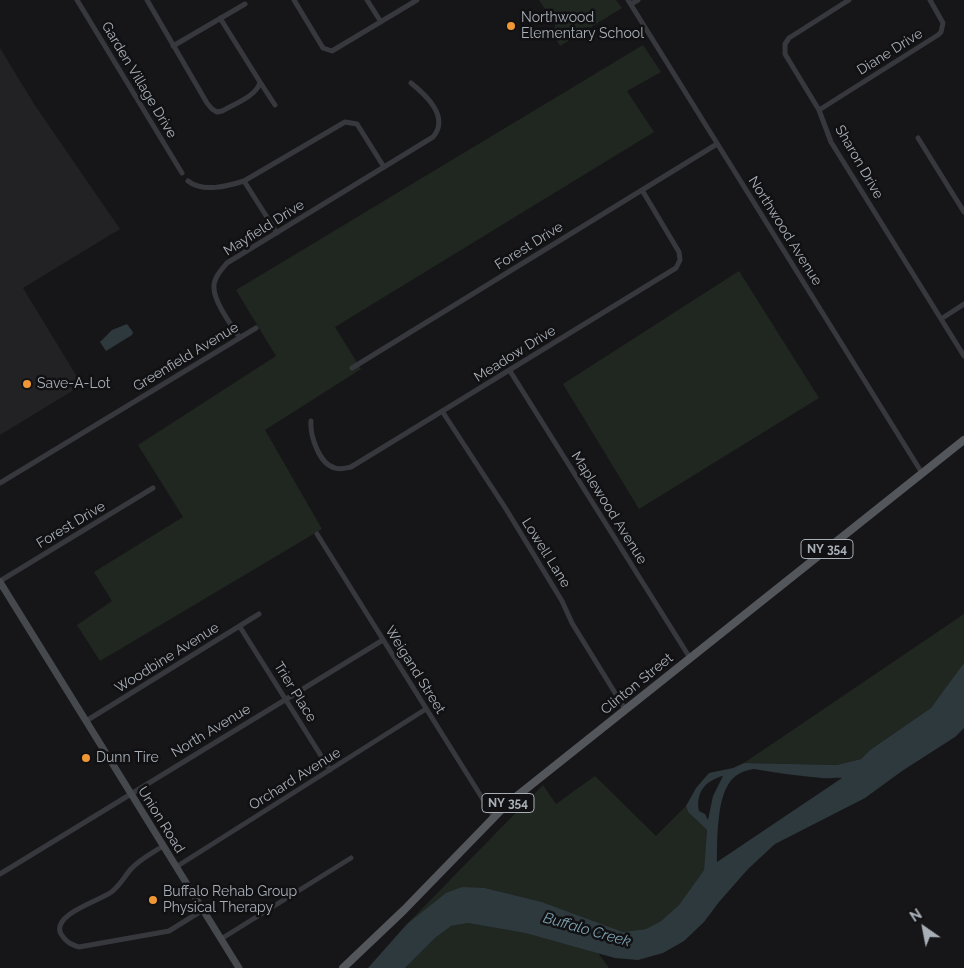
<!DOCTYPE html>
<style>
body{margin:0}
#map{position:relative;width:964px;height:968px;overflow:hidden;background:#161618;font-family:Raleway,sans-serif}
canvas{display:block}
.north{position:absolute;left:899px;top:903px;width:50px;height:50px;-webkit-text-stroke:4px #111113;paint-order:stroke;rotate:327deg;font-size:14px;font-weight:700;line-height:20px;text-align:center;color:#a8afb7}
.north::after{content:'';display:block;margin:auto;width:18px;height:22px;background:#a8afb7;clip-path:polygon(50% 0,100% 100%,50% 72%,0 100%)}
</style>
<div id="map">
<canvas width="964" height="968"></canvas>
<div class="north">N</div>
</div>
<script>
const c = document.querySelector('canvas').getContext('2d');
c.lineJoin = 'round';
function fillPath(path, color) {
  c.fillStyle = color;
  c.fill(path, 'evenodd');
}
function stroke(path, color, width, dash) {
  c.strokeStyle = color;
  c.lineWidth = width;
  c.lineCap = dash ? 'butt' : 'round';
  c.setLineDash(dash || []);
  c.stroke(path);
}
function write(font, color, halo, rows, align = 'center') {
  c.font = font + ' Raleway,sans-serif';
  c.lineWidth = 5;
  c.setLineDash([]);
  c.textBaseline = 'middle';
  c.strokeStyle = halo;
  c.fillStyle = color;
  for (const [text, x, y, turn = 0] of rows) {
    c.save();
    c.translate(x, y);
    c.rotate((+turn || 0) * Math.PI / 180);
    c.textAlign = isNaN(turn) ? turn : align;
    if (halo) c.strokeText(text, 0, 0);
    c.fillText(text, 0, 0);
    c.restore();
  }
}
fillPath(new Path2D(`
 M0 48 34 104 120 229 23 288 82 385 0 435Z`), '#222225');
fillPath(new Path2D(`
 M539 0H616L622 8 560 46 554 35 555 25Z
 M643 45 661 72 627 91 654 132 335 327 361 369 265 430 322 529 100 661 77 625 112 601 94 572 183 517 138 445 276 356 236 290Z
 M739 271 819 398 639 509 563 384Z
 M964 614V663L952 681 931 708 870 750 861 759 837 765 744 763Z
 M595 776 656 836 686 806 688 812 707 830 704 870 679 905 661 921 646 929 623 932 542 902 485 888 407 924 543 785 556 804Z
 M468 923 525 933 598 953 609 968H405L435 938 451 926Z`), '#202720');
fillPath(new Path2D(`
 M127 324 133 332 132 335 106 351 100 342 112 330Z
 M964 663V728L955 737 902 771 865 798 775 844 748 869 719 902 704 922 684 941 663 953 638 960 615 958 525 933 468 923 451 926 435 938 405 968H368L407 924 446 893 462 887 485 888 542 902 623 932 646 929 661 921 679 905 704 870 707 830 688 812 686 806 696 788 709 773 733 768 744 763 837 765 861 759 870 750 931 708ZM754 769C776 773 799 776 822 778 829 779 836 777 842 778L717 862C717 842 717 802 728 785 734 774 743 771 754 769ZM723 776 713 796 708 820 705 814 699 811C695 793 706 780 723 776Z`), '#2e393d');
stroke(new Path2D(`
 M77 0 182 173
 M147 0 207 103 212 109 217 112 222 111C234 104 257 96 260 82L220 18
 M294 0 323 48 332 51 417 0
 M367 0 381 22
 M628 0 922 473
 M849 0 789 38 785 44V54L819 110 831 142 964 356
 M631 4 638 0
 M173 46 245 4
 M260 82 275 105
 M819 110 938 35 941 32 943 23 930 0
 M918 138 964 212
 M188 181C203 193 228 186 244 181L345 122 357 124 384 167
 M244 181 277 233
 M941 319 964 304
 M240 338C232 326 214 302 214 288 213 279 221 270 227 263L433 137C450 117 426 95 411 83
 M352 368 717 144
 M510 371 690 658
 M442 411 506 509 562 601 572 623 625 709
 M311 421C310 436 319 464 335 468 341 470 346 468 351 467L676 268 680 260 679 252 642 190
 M0 483 256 328
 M317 534 494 817
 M0 581 153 488
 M240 627 330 770
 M86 721 259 614
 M163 846C152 853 139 860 131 869 124 877 119 887 110 893 98 901 51 915 61 934 66 942 70 944 79 947L169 931 203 910
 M176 867 426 709
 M0 874 383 640
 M221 939 351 858`), '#37383d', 5);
stroke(new Path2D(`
 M0 582 239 968`), '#45484c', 7);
stroke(new Path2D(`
 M343 968 404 910 507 804 964 440`), '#53565b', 8);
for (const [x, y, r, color] of [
 [511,26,5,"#f09735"],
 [27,384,5,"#f09735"],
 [86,758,5,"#f09735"],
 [153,900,5,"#f09735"]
]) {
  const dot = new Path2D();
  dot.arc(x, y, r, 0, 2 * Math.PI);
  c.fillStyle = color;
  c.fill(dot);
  stroke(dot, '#111113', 2);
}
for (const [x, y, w] of [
 [827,549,52],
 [508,803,52]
]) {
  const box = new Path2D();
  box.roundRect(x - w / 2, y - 9.5, w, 19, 4);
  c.fillStyle = '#111113';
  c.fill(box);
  stroke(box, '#a8afb7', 1);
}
write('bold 12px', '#a8afb7', null, [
 ["NY 354",827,549],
 ["NY 354",508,803]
]);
write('14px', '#a8afb7', '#111113', [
 ["Northwood",521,18],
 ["Elementary School",521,34],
 ["Save-A-Lot",37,384],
 ["Dunn Tire",96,758],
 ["Buffalo Rehab Group",163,892],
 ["Physical Therapy",163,908]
], 'left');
write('14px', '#a8afb7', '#111113', [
 ["Diane Drive",890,52,-32],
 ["Garden Village Drive",139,80,59],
 ["Sharon Drive",859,162,60],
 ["Mayfield Drive",264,228,-32],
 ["Northwood Avenue",785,231,58],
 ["Forest Drive",529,246,-32],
 ["Meadow Drive",515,354,-32],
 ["Greenfield Avenue",186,357,-31],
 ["Maplewood Avenue",609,508,58],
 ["Forest Drive",71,525,-31],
 ["Lowell Lane",546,553,58],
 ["Woodbine Avenue",167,658,-32],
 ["Weigand Street",415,670,58],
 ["Clinton Street",637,684,-39],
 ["Trier Place",295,692,58],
 ["North Avenue",211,731,-31],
 ["Orchard Avenue",295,779,-32],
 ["Union Road",161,820,58]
]);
write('italic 15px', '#7fa2b2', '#111113', [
 ["Buffalo Creek",587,930,16]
]);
</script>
